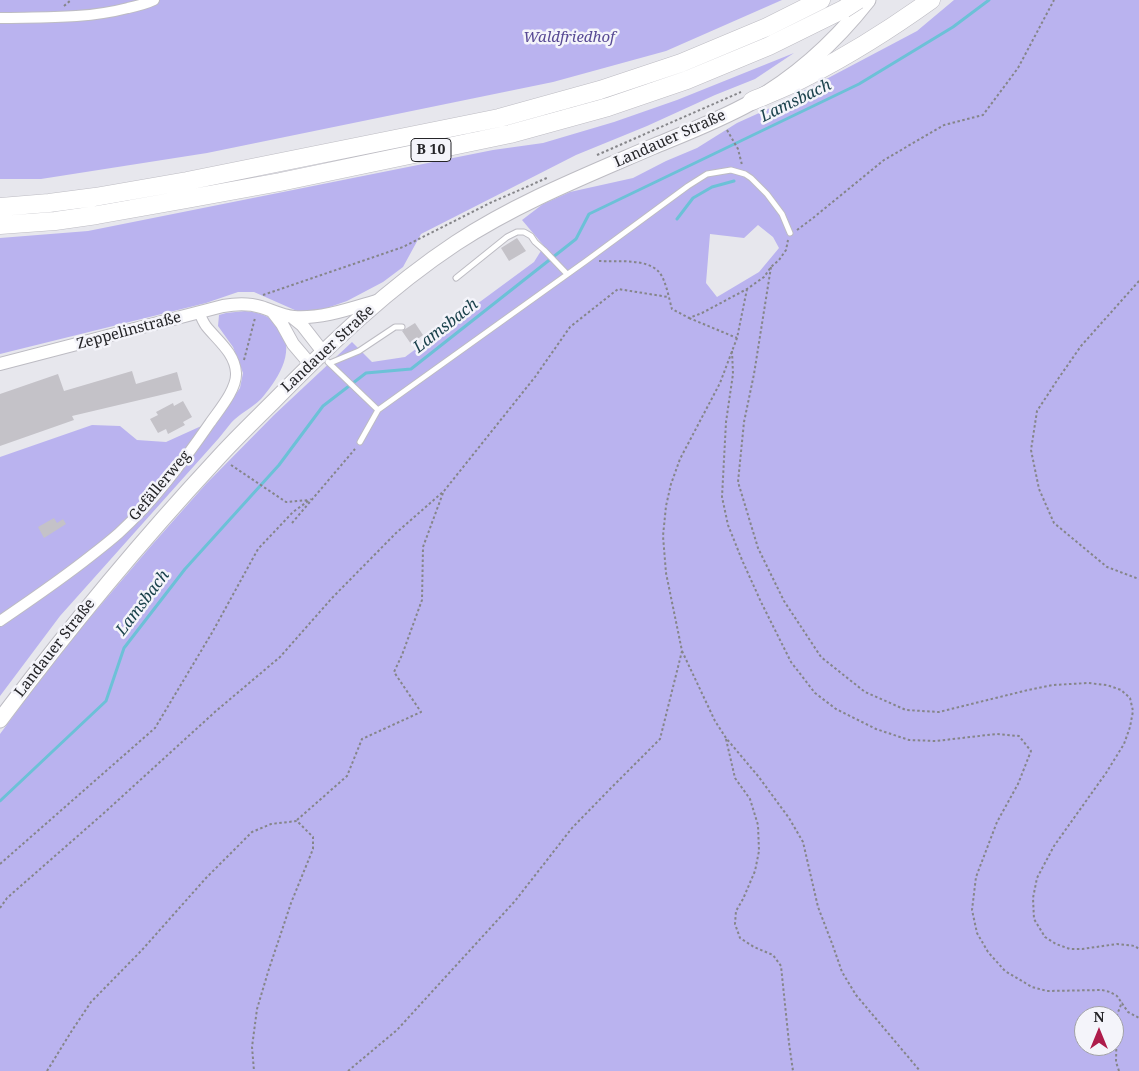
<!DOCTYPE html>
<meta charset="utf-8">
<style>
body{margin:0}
#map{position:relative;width:1139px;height:1071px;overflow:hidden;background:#e7e7ed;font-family:"Noto Serif",serif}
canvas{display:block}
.north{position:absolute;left:1074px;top:1006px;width:50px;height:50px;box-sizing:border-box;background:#f4f4fa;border:1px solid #a1a1a6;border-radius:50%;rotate:0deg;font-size:14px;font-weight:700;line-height:20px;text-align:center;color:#252528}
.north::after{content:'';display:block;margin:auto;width:18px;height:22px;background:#ae1c4b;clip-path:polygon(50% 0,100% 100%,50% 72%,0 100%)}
</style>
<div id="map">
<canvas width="1139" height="1071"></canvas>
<div class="north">N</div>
</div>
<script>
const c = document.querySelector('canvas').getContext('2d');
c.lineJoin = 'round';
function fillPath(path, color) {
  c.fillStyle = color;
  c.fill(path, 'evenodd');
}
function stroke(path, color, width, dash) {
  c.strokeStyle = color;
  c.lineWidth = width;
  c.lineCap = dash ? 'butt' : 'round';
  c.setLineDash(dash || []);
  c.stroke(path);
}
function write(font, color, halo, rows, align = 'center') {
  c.font = font + ' "Noto Serif",serif';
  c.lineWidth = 5;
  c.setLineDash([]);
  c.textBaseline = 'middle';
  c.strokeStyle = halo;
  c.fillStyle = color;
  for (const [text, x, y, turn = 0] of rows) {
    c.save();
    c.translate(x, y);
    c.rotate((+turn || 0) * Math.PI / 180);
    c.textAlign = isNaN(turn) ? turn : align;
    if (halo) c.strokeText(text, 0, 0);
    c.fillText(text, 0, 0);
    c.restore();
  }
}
fillPath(new Path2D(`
 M0 0H782L666 51 553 82 207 153 41 179H0Z
 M954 0H1139V1071H0V734L58 655 151 546 205 485 274 415 352 342 372 362 405 357 534 262 544 246 522 220 543 204 570 192 633 178 666 161 697 148 737 123 779 104 917 31ZM758 225 773 237 779 248 759 272 717 297 706 283 710 234 744 238ZM1084 1016H1114V1046H1084Z
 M794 53 755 79 715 95 647 126 576 155 421 234 403 267 383 282 347 301 324 309 310 311H297L254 292H238L206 303 0 354V238L88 231 493 150 543 143 614 122 677 100Z
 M245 311C262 313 271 316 281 330 296 353 276 382 261 399 252 408 239 414 231 423 227 428 223 433 219 438L60 616 0 696V457L92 425 120 426 137 440 166 442 219 418 240 388 243 373 233 347 218 326 219 315 226 313Z`), '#bab3ef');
stroke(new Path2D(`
 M677 219 693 198 712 187 734 181
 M0 801 106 701 124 648 185 569 279 465 323 406 366 373 411 369 576 239 589 214 859 84 953 27 989 0`), '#6cc1d7', 3);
fillPath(new Path2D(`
 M517 238 526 251 509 261 501 248Z
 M415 323 423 335 411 344 402 331Z
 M132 371 136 384 177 372 182 390 72 416 74 420 0 446V394L58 374 64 391Z
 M183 401 192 417 183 422 185 425 168 434 166 429 158 433 150 419 158 415 156 412 173 403 174 406Z
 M54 518 57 523 63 519 66 524 44 538 38 527Z`), '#c4c2c8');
const service = new Path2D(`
 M456 278 507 237 517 232H524L531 236 535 242 544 250 567 274
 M328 362 378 410
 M330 363 359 351 395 327H402
 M360 442 378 410 586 261 688 186 707 174 731 170 745 174 751 178 767 194 782 214 790 233`);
const minor = new Path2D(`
 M0 18C43 17 86 19 128 8 137 6 146 4 154 0
 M0 621C31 600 63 578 92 555 101 548 110 541 119 533 154 501 183 462 210 423 219 410 237 389 236 373 235 353 217 340 206 326 203 322 201 317 199 312`);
const tertiary = new Path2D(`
 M272 311 282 324 293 344 310 364
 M292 317 302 325 323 352
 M0 364 223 306C235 304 248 303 261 307 271 310 282 316 294 317 323 319 352 308 380 300`);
const secondary = new Path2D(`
 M0 720C68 629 140 542 217 459 235 439 255 420 274 401 330 344 388 288 456 243 517 203 585 176 652 147 686 133 720 120 752 102 798 76 835 42 868 0`);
const trunk = new Path2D(`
 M752 101C771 93 790 86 808 76 851 54 892 28 931 0
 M0 207 49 203 95 197 187 181 499 118 600 90 681 63 767 27 821 0
 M0 225 55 221 97 215 187 199 280 182 510 134 608 107 687 80 769 46 844 9`);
stroke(service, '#bdbcc3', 7);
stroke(minor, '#bdbcc3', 12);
stroke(tertiary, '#bdbcc3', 14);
stroke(secondary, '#bdbcc3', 17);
stroke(trunk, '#bdbcc3', 19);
stroke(new Path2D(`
 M64 6 71 0
 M727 130 738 149 742 165
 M597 155 741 92
 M797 230 813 218 884 160 944 125 983 115 1018 68 1054 0
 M599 261C616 262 647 258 659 272 666 280 669 299 672 309L689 318 702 313 747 289 764 277 771 267 779 260 786 250 788 240
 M771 267 754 374 744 422 738 482 758 548 784 601 821 657 865 692 906 710 939 712 1028 690 1053 685 1088 683 1107 685 1121 690 1130 698 1133 711 1130 727 1124 744 1106 773 1054 846 1037 878 1033 898 1034 919 1045 937 1056 944 1070 949H1082L1117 944 1135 946 1139 949
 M1139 281 1081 346 1058 379 1037 411 1031 450 1039 489 1054 523 1107 567 1139 579
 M263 295 403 247 490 203 549 177
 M689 318 737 338
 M732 351 733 374 726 422 722 497 728 525 742 560 761 602 791 662 815 693 836 709 876 729 909 740 936 741 996 734 1019 736 1031 751 1018 784 997 822 976 877 972 910 977 933 988 952 1005 971 1032 987 1047 991 1102 990 1110 992 1117 996 1128 1012 1139 1018
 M244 360 255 318
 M231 465 286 502 309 500
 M292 523 355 449
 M682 651 715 721 726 738 758 776 789 818 803 842 818 907 833 946 842 972 856 995 920 1071
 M726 739 735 778 750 799 758 825 759 851 755 871 743 899 736 911 735 924 740 938 754 947 773 955 781 966 789 1043 793 1071
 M297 820 347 776 362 739 421 712 394 672 402 655 422 600 423 547 443 493
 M0 864 155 728 213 631 258 549 293 512 311 499
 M0 908 7 898 104 813 216 711 280 657 332 598 396 533 444 491 535 377 570 327 618 289 668 297
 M47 1071 71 1032 91 1002 142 950 206 878 252 832 271 824 297 821 313 837V849L291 903 268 972 257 1009 252 1047 254 1071
 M348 1071 397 1030 515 901 572 828 610 789 660 739 682 651 666 573 663 536 666 506 671 484 680 459 720 383 737 338 747 289
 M1119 1071 1116 1062 1117 1015 1122 1002`), '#858589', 2, [2.5, 2.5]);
stroke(service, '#fff', 5);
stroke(minor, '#fff', 10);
stroke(tertiary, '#fff', 12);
stroke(secondary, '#fff', 15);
stroke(trunk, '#fff', 18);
const trunkBridge = new Path2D(`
 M844 9 858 0`);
stroke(trunkBridge, '#bdbcc3', 19, []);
stroke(trunkBridge, '#fff', 18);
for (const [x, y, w] of [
 [431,150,40]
]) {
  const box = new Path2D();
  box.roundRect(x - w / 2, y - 11.5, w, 23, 4);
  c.fillStyle = '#f4f4fa';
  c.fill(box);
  stroke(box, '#252528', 1);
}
write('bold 14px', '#252528', null, [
 ["B 10",431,150]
]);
write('italic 15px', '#584a94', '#f4f4fa', [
 ["Waldfriedhof",569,38]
]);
write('15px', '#252528', '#f4f4fa', [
 ["Landauer Straße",670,139,-24],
 ["Zeppelinstraße",129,331,-15],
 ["Landauer Straße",328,349,-43],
 ["Gefällerweg",160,486,-50],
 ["Landauer Straße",55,648,-52]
]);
write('italic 16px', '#1b424c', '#f4f4fa', [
 ["Lamsbach",796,101,-26],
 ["Lamsbach",446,326,-38],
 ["Lamsbach",143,603,-53]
]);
</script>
